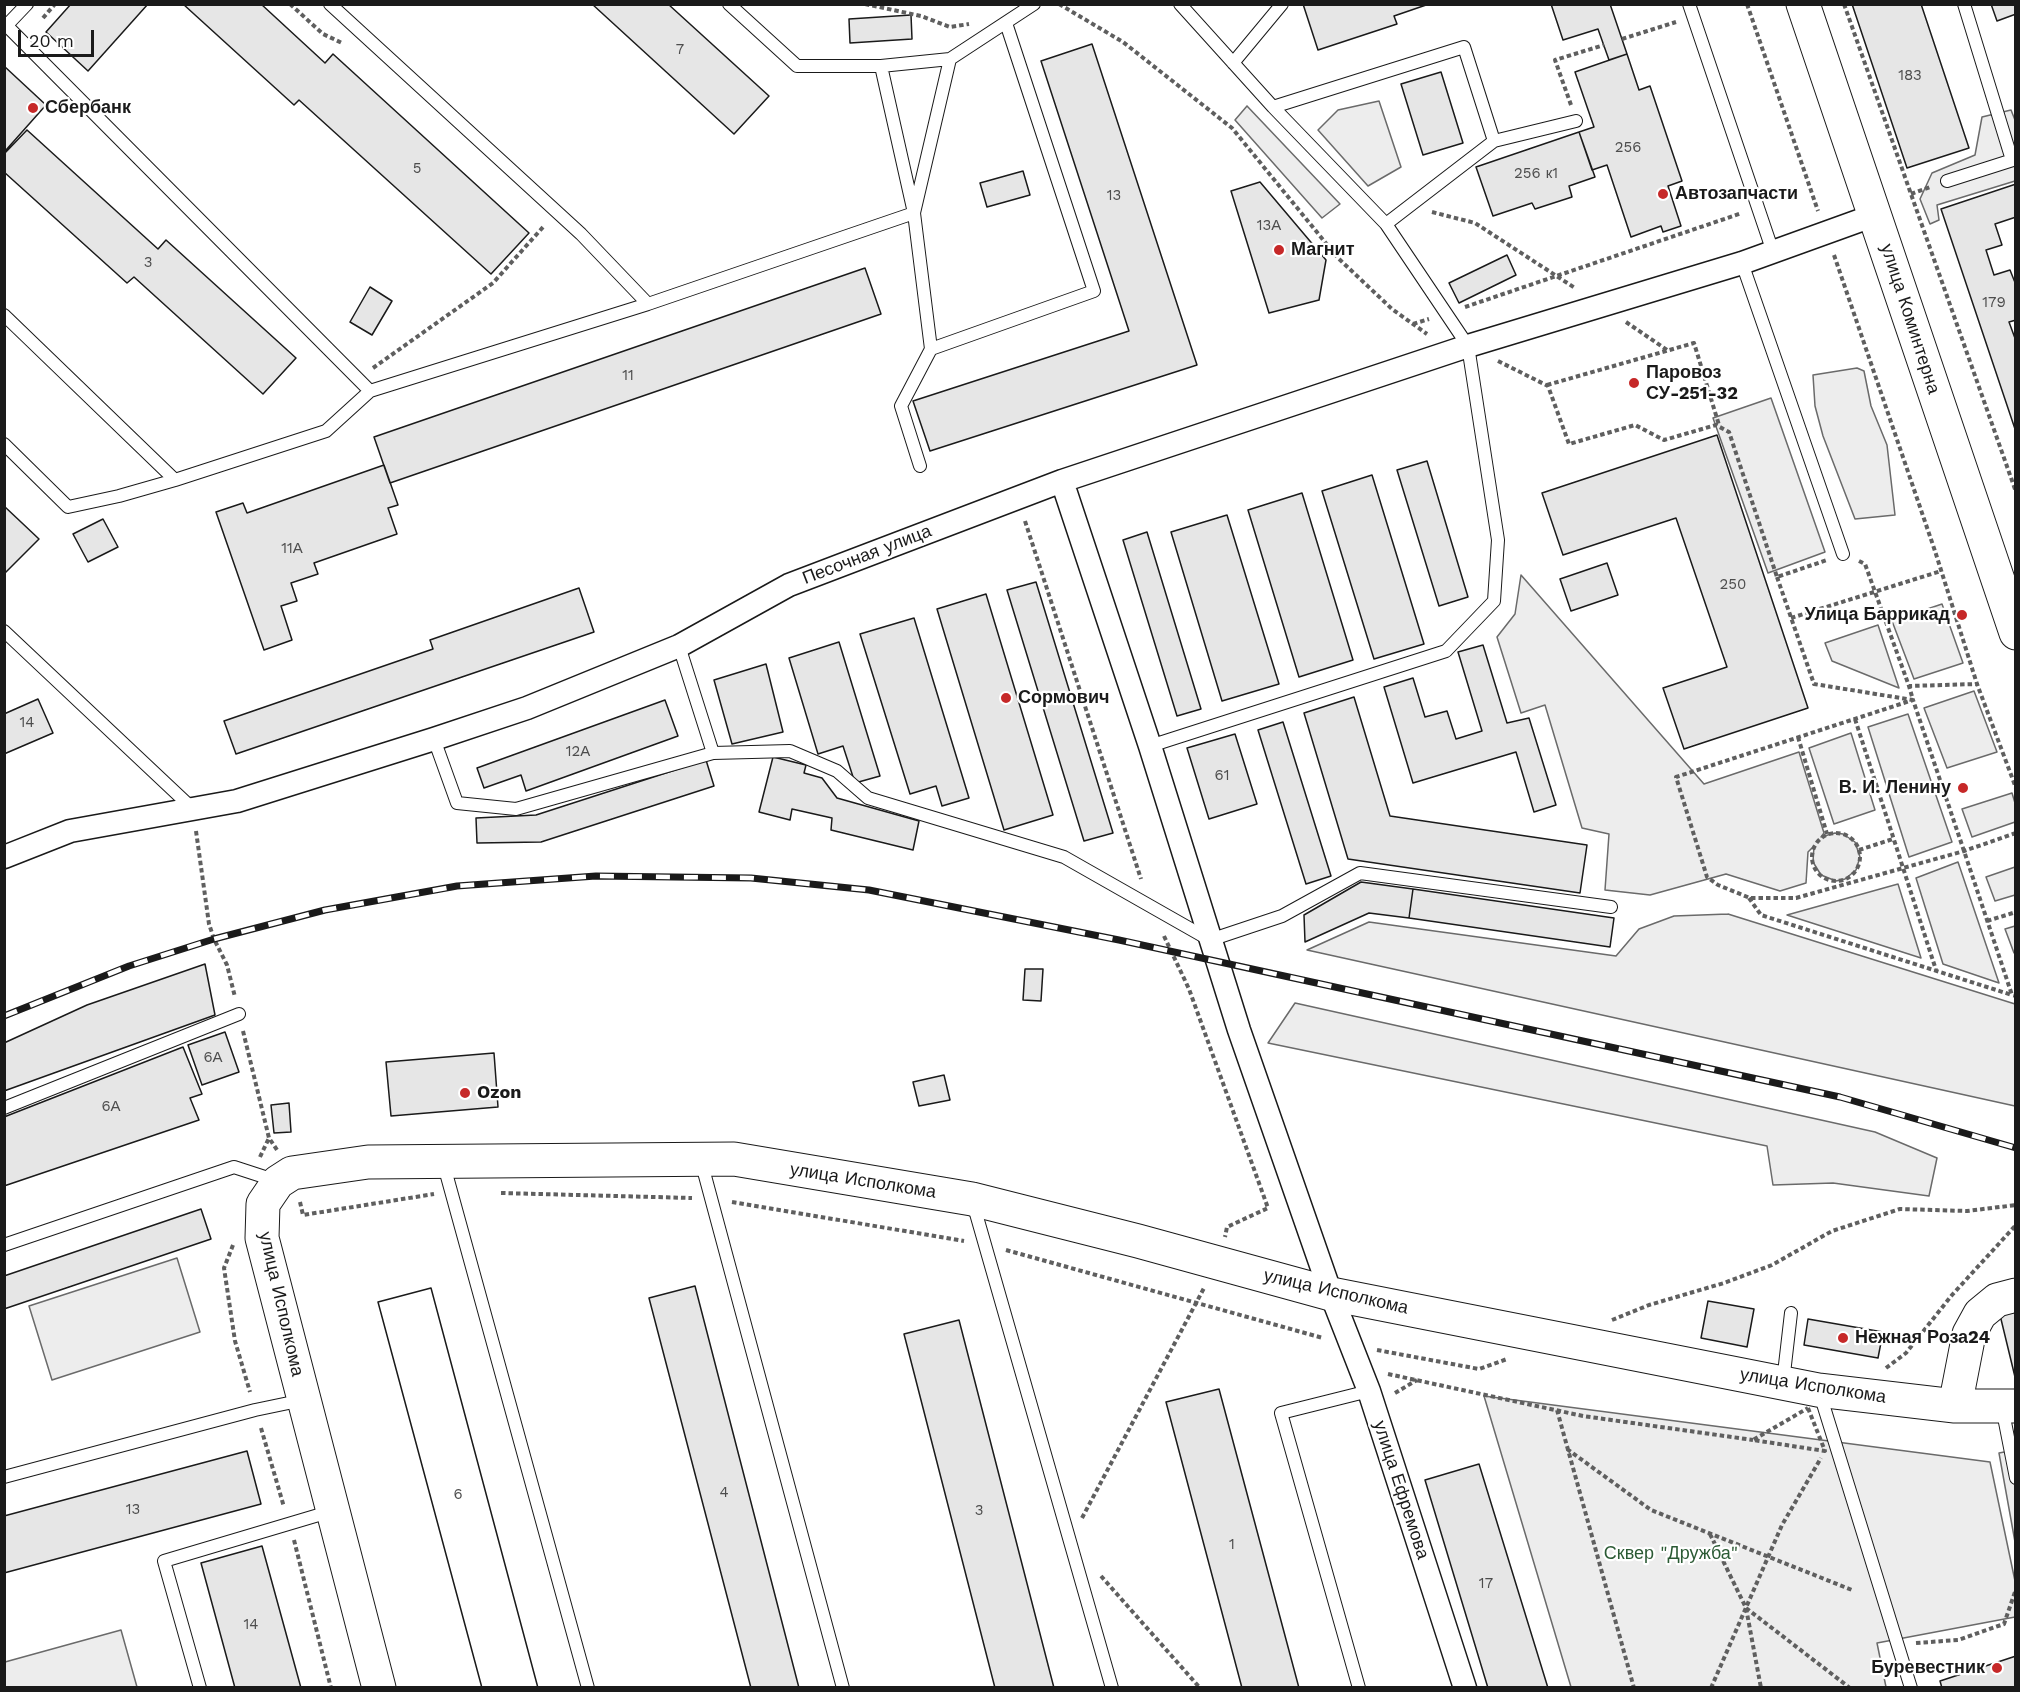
<!DOCTYPE html>
<html>
<head>
<meta charset="utf-8">
<style>
	body { margin:0 }
	#map { position:relative; width:2020px; height:1692px; overflow:hidden; background:#fff; font-family:"Work Sans",sans-serif }
	canvas { display:block }
	.frame { position:absolute; inset:0; border:6px solid #1a1a1a; pointer-events:none }
	.scale { position:absolute; left:18px; top:30px; width:76px; height:27px; box-sizing:border-box; border:3px solid #1a1a1a; border-top:0; padding-left:8px; font-size:18px; line-height:21px; white-space:nowrap; color:#1a1a1a; -webkit-text-stroke:4px #fff; paint-order:stroke }
</style>
</head>
<body>
<div id="map">
<canvas width="2020" height="1692"></canvas>
<div class="frame"></div>
<div class="scale">20 m</div>
</div>
<script>
const context = document.querySelector('canvas').getContext('2d');
context.lineJoin = 'round';
function fill(path, color) { context.fillStyle = color; context.fill(path, 'evenodd'); }
const toPath = rows => new Path2D(rows.map(r => 'M' + r).join(''));
function strokePath(path, color, width, dash) { context.strokeStyle = color; context.lineWidth = width; context.lineCap = dash ? 'butt' : 'round'; context.setLineDash(dash || []); context.stroke(path); }
function label(font, color, halo, rows, align = 'center') {
  context.font = font + ' "Work Sans",sans-serif'; context.lineWidth = 4.5; context.setLineDash([]); context.textBaseline = 'middle'; context.strokeStyle = halo; context.fillStyle = color; for (const [text, x, y, turn = 0] of rows) {
    context.save(); context.translate(x, y); context.rotate((+turn || 0) * Math.PI / 180); context.textAlign = isNaN(turn) ? turn : align; if (halo) context.strokeText(text, 0, 0); context.fillText(text, 0, 0); context.restore();
  }
}
const built = toPath([
	[1379,101,1401,167,1368,186,1318,130,1338,110,1379,101],
	[1247,106,1340,204,1322,218,1235,120,1247,106],
	[2011,110,2015,120,2015,181,1937,205,1939,220,1930,224,1920,199,1932,173,1975,155,1982,117,2011,110],
	[1857,368,1864,371,1871,406,1887,445,1895,515,1855,519,1823,436,1815,406,1813,375,1857,368],
	[1771,398,1825,552,1768,573,1713,418,1771,398],
	[1521,575,1704,784,1799,752,1824,833,1821,837,1835,833,1843,834,1855,842,1860,857,1856,870,1845,879,1836,881,1821,875,1813,862,1814,846,1808,852,1806,883,1780,891,1726,874,1650,895,1605,890,1609,834,1582,828,1545,705,1521,713,1497,637,1515,614,1521,575],
	[1942,604,1963,663,1914,679,1892,621,1942,604],
	[1878,625,1899,688,1832,661,1825,643,1878,625],
	[1974,691,1997,752,1947,768,1924,708,1974,691],
	[1908,714,1952,842,1909,857,1868,727,1908,714],
	[1851,733,1875,810,1834,824,1809,748,1851,733],
	[2012,793,2015,803,2015,822,1972,837,1962,809,2012,793],
	[1958,862,1999,983,1943,964,1916,878,1958,862],
	[2015,867,2015,895,1995,901,1986,877,2015,867],
	[1898,884,1921,958,1787,915,1898,884],
	[1728,914,2015,1004,2015,1106,1307,950,1369,922,1616,956,1639,929,1674,916,1728,914],
	[2015,926,2016,953,2014,953,2005,929,2015,926],
	[1295,1003,1875,1132,1937,1158,1929,1196,1833,1183,1773,1185,1767,1146,1268,1043,1295,1003],
	[177,1258,200,1332,52,1380,29,1306,177,1258],
	[1484,1396,1990,1462,2015,1581,2015,1617,1877,1643,1886,1687,1571,1687,1484,1396],
	[2015,1450,2015,1542,1999,1453,2015,1450],
	[121,1630,137,1687,5,1687,5,1662,121,1630]
]);
const building = toPath([
	[71,4,148,4,88,71,46,32,71,4],
	[183,4,261,4,325,63,333,54,529,233,491,274,299,100,294,105,183,4],
	[592,4,668,4,769,96,734,134,592,4],
	[1303,4,1429,4,1394,16,1397,24,1318,50,1303,4],
	[1551,4,1610,4,1627,54,1609,60,1598,29,1563,40,1551,4],
	[1852,4,1921,4,1969,148,1907,168,1852,4],
	[1991,4,2016,4,2016,14,1997,21,1991,4],
	[911,15,912,39,850,43,849,19,911,15],
	[1092,44,1197,365,930,451,913,401,1129,331,1041,61,1092,44],
	[1627,54,1639,90,1650,86,1682,181,1668,186,1681,226,1663,232,1661,226,1631,237,1607,165,1592,170,1579,132,1594,127,1575,72,1627,54],
	[4,66,46,105,6,150,4,149,4,66],
	[1441,72,1463,143,1423,155,1401,84,1441,72],
	[27,130,158,249,166,240,296,358,263,394,134,277,127,283,4,172,4,154,27,130],
	[1579,132,1595,177,1569,186,1572,197,1535,209,1532,203,1493,216,1476,167,1579,132],
	[1023,171,1030,195,987,207,980,183,1023,171],
	[1260,182,1326,260,1319,300,1269,313,1231,191,1260,182],
	[2016,184,2016,217,1995,224,2002,245,1986,250,1994,275,2010,270,2016,285,2016,320,2009,322,2016,341,2016,432,1941,209,2016,184],
	[1507,255,1516,275,1459,303,1449,283,1507,255],
	[865,268,881,314,390,483,374,437,865,268],
	[370,287,392,301,372,335,350,322,370,287],
	[1717,435,1808,708,1684,749,1663,688,1727,667,1676,518,1563,555,1542,493,1717,435],
	[1427,461,1468,597,1439,606,1397,470,1427,461],
	[384,465,398,505,388,508,397,534,314,563,318,574,291,583,297,601,281,606,292,640,264,650,216,512,243,503,247,513,384,465],
	[1372,475,1424,644,1374,659,1322,491,1372,475],
	[1302,493,1353,660,1299,677,1248,510,1302,493],
	[4,506,39,539,4,574,4,506],
	[1227,515,1279,684,1222,701,1171,532,1227,515],
	[103,519,118,547,88,562,73,534,103,519],
	[1147,532,1201,709,1177,716,1123,540,1147,532],
	[1607,563,1618,595,1571,611,1560,579,1607,563],
	[1036,582,1113,833,1084,841,1007,590,1036,582],
	[579,588,594,632,236,754,224,721,433,649,430,640,579,588],
	[986,594,1053,815,1004,830,937,609,986,594],
	[914,618,969,798,942,806,936,786,910,794,860,634,914,618],
	[839,642,880,776,855,783,843,746,818,754,789,658,839,642],
	[1483,645,1507,723,1529,718,1556,805,1534,812,1516,752,1413,783,1384,687,1413,678,1425,717,1447,711,1456,739,1482,731,1458,652,1483,645],
	[766,664,783,732,732,744,714,680,766,664],
	[1354,697,1390,816,1587,845,1580,893,1348,859,1304,713,1354,697],
	[38,699,53,733,4,754,4,714,38,699],
	[665,700,678,736,526,791,521,775,484,788,477,768,665,700],
	[1283,722,1331,876,1306,884,1258,730,1283,722],
	[1235,734,1257,804,1209,819,1187,748,1235,734],
	[773,757,806,765,804,773,822,778,837,798,919,821,913,850,831,830,832,818,792,809,790,820,759,812,773,757],
	[706,760,714,786,541,842,477,843,476,818,536,815,706,760],
	[1361,882,1413,889,1409,918,1369,913,1305,942,1304,915,1361,882],
	[1413,889,1614,918,1610,947,1409,918,1413,889],
	[205,964,215,1015,4,1091,4,1043,87,1005,205,964],
	[1025,969,1043,969,1041,1001,1023,1000,1025,969],
	[225,1032,239,1072,202,1085,188,1045,225,1032],
	[183,1047,202,1094,190,1098,199,1120,4,1186,4,1117,183,1047],
	[494,1053,498,1107,391,1116,386,1062,494,1053],
	[944,1075,950,1100,919,1106,913,1082,944,1075],
	[289,1103,291,1132,274,1133,271,1105,289,1103],
	[201,1209,211,1239,4,1309,4,1276,201,1209],
	[695,1286,799,1688,751,1688,649,1298,695,1286],
	[431,1288,538,1688,482,1688,378,1302,431,1288],
	[431,1288,538,1688,482,1688,378,1302,431,1288],
	[1708,1301,1754,1309,1747,1347,1701,1338,1708,1301],
	[2016,1312,2016,1377,2015,1377,2000,1315,2016,1312],
	[1808,1319,1883,1332,1878,1358,1804,1345,1808,1319],
	[959,1320,1054,1688,995,1688,904,1334,959,1320],
	[1219,1389,1299,1688,1242,1688,1166,1402,1219,1389],
	[247,1451,261,1504,4,1573,4,1516,247,1451],
	[1479,1464,1548,1688,1488,1688,1425,1480,1479,1464],
	[262,1546,301,1688,235,1688,201,1563,262,1546],
	[2016,1656,2016,1688,1942,1688,1940,1681,2016,1656]
]);
const path = toPath([
	[290,4,323,34,342,43],
	[865,4,921,16,950,27,969,24],
	[1059,4,1123,42,1232,128,1338,258,1392,309,1427,334],
	[1747,4,1818,211],
	[1844,4,2016,492],
	[43,18,55,4],
	[1622,39,1676,22],
	[1571,105,1555,60,1604,45],
	[1911,194,1930,187],
	[1432,212,1475,223,1575,288],
	[1834,255,1935,551,1977,684,2016,788],
	[1465,307,1742,213],
	[1626,322,1667,350],
	[1413,324,1429,319],
	[1498,361,1548,386,1569,444,1635,425,1664,440,1716,425,1729,432,1777,577,1827,560],
	[373,368,493,283,544,226],
	[1547,385,1694,343,1719,425],
	[1025,521,1141,879],
	[1859,561,1865,564,1909,686,1977,684],
	[1777,577,1814,684,1913,700,1909,686],
	[1791,618,1941,571],
	[1855,719,1936,970],
	[1798,737,1827,834],
	[196,831,209,924,214,939,227,965,235,997],
	[2016,833,1964,851,1796,898,1750,898,1718,885,1707,877,1676,777,1913,700,1964,851,2012,995,2016,996],
	'1812 857a24 24 0 1 1 48 0a24 24 0 1 1-48 0Z',
	[1859,850,1893,839],
	[1749,898,1761,915,2012,995],
	[1987,921,2016,912],
	[1164,936,1189,989,1268,1208,1227,1227,1225,1237],
	[243,1031,269,1138,277,1150],
	[260,1157,269,1138],
	[501,1193,692,1198],
	[300,1202,303,1215,434,1194],
	[732,1202,964,1241],
	[233,1245,224,1268,235,1341,250,1392],
	[1006,1250,1323,1338],
	[1612,1320,1649,1305,1724,1283,1772,1265,1832,1231,1900,1209,1967,1211,2016,1205],
	[1377,1350,1479,1369,1507,1359],
	[1886,1368,1906,1353,1952,1295,2016,1225],
	[1388,1374,1583,1416,1753,1440],
	[1395,1393,1417,1380],
	[1808,1408,1825,1451,1753,1440,1808,1408],
	[1557,1410,1634,1688],
	[261,1428,284,1507],
	[1567,1449,1651,1510,1852,1590],
	[1082,1518,1204,1288],
	[1710,1534,1746,1608,1761,1688],
	[294,1540,331,1688],
	[1101,1576,1200,1688],
	[1746,1608,1850,1688],
	[1916,1643,1958,1640,2004,1624,2016,1589],
	[1711,1688,1782,1525,1821,1458]
]);
const lane = toPath([
	[330,4,581,234,648,304],
	[729,4,797,66,881,66,950,59,1034,4],
	[1689,4,1773,252],
	[1964,4,2012,160],
	[4,23,370,391],
	[7,25,27,4],
	[1233,63,1282,4],
	[881,66,914,213,931,349,901,406,920,466],
	[1273,107,1464,47,1494,141,1386,224],
	[1494,141,1576,121],
	[1947,181,2016,159],
	[1742,263,1843,554],
	[4,315,175,480,326,431,370,391,648,304,914,213,950,59],
	[931,349,1094,291,1006,23],
	[4,444,68,507,119,496,175,480],
	[4,631,193,809],
	[679,646,713,753],
	[434,739,457,803,516,809,713,753,790,751,837,771,868,798,1064,857,1210,940,1282,916,1360,873,1611,907],
	[1150,746,1446,651,1494,601,1498,540,1468,346,1386,224,1273,107,1180,4],
	[4,1108,239,1014],
	[701,1161,843,1688],
	[443,1162,588,1688],
	[973,1203,1112,1688],
	[4,1245,234,1167,277,1181],
	[1783,1382,1791,1313],
	[1819,1391,1911,1688],
	[2002,1407,2016,1478],
	[4,1477,255,1410,303,1400],
	[200,1688,164,1561,332,1511],
	[1359,1688,1281,1413,1369,1391]
]);
const street = toPath([
	[4,857,70,831,237,801,434,739,527,708,679,646,789,585,1062,481],
	[1465,1688,1369,1391,1331,1294,1239,1030,1150,746,1062,481,1468,346,1742,263,1875,215]
]);
const secondary = toPath([
	[1955,1406,1969,1334,1980,1314,1997,1300,2016,1295],
	[379,1688,262,1238,263,1204,278,1182,292,1173,368,1162,734,1159,972,1199,1138,1241,1331,1294,1818,1390,1955,1406,2016,1406]
]);
const primary = toPath([
	[1803,4,2016,633]
]);
const rail = toPath([
	[4,1016,129,966,214,939,325,910,457,886,596,876,751,878,869,890,1119,940,1840,1097,2016,1148]
]);
const markers = [
	[33,108,6,"#c62828"],
	[1663,194,6,"#c62828"],
	[1279,250,6,"#c62828"],
	[1634,383,6,"#c62828"],
	[1962,615,6,"#c62828"],
	[1006,698,6,"#c62828"],
	[1963,788,6,"#c62828"],
	[465,1093,6,"#c62828"],
	[1843,1338,6,"#c62828"],
	[1997,1668,6,"#c62828"]
];
const numberNames = [
	["7",680,50],
	["183",1910,76],
	["256",1628,148],
	["5",417,169],
	["256 к1",1536,174],
	["13",1114,196],
	["13А",1269,226],
	["3",148,263],
	["179",1994,303],
	["11",628,376],
	["11А",292,549],
	["250",1733,585],
	["14",27,723],
	["12А",578,752],
	["61",1222,776],
	["6А",213,1058],
	["6А",111,1107],
	["4",724,1493],
	["6",458,1495],
	["13",133,1510],
	["3",979,1511],
	["1",1232,1545],
	["17",1486,1584],
	["14",251,1625]
];
const poiNames = [
	["Сбербанк",45,108],
	["Автозапчасти",1675,194],
	["Магнит",1291,250],
	["Паровоз",1646,373],
	["СУ-251-32",1646,394],
	["Улица Баррикад",1950,615,"right"],
	["Сормович",1018,698],
	["В. И. Ленину",1951,788,"right"],
	["Ozon",477,1093],
	["Нежная Роза24",1855,1338],
	["Буревестник",1985,1668,"right"]
];
const streetNames = [
	["улица Коминтерна",1910,319,72],
	["Песочная улица",867,555,-21],
	["улица Исполкома",863,1181,9],
	["улица Исполкома",1336,1292,13],
	["улица Исполкома",281,1304,77],
	["улица Исполкома",1813,1386,9],
	["улица Ефремова",1401,1490,72]
];
const parkNames = [
	["Сквер \"Дружба\"",1671,1554]
];
fill(built, '#ededed');
strokePath(built, '#6a6a6a', 1.5);
fill(building, '#e6e6e6');
strokePath(building, '#1a1a1a', 1.5);
strokePath(lane, '#1a1a1a', 14);
strokePath(street, '#1a1a1a', 25);
strokePath(secondary, '#1a1a1a', 35);
strokePath(primary, '#1a1a1a', 35);
strokePath(path, '#5f5f5f', 4, [4.5, 3]);
strokePath(lane, '#fff', 12);
strokePath(street, '#fff', 22);
strokePath(secondary, '#fff', 33);
strokePath(primary, '#fff', 33);
strokePath(rail, '#1a1a1a', 7);
strokePath(rail, '#fff', 4.5, [14]);
for (const [x, y, r, color] of markers) { const dot = new Path2D(); dot.arc(x, y, r, 0, 2 * Math.PI); context.fillStyle = color; context.fill(dot); strokePath(dot, '#fff', 2); }
label('15px', '#4d4d4d', null, numberNames);
label('bold 18px', '#1a1a1a', '#fff', poiNames, 'left');
label('18px', '#1a1a1a', '#fff', streetNames);
label('18px', '#2b5a34', '#fff', parkNames);
</script>
</body>
</html>
